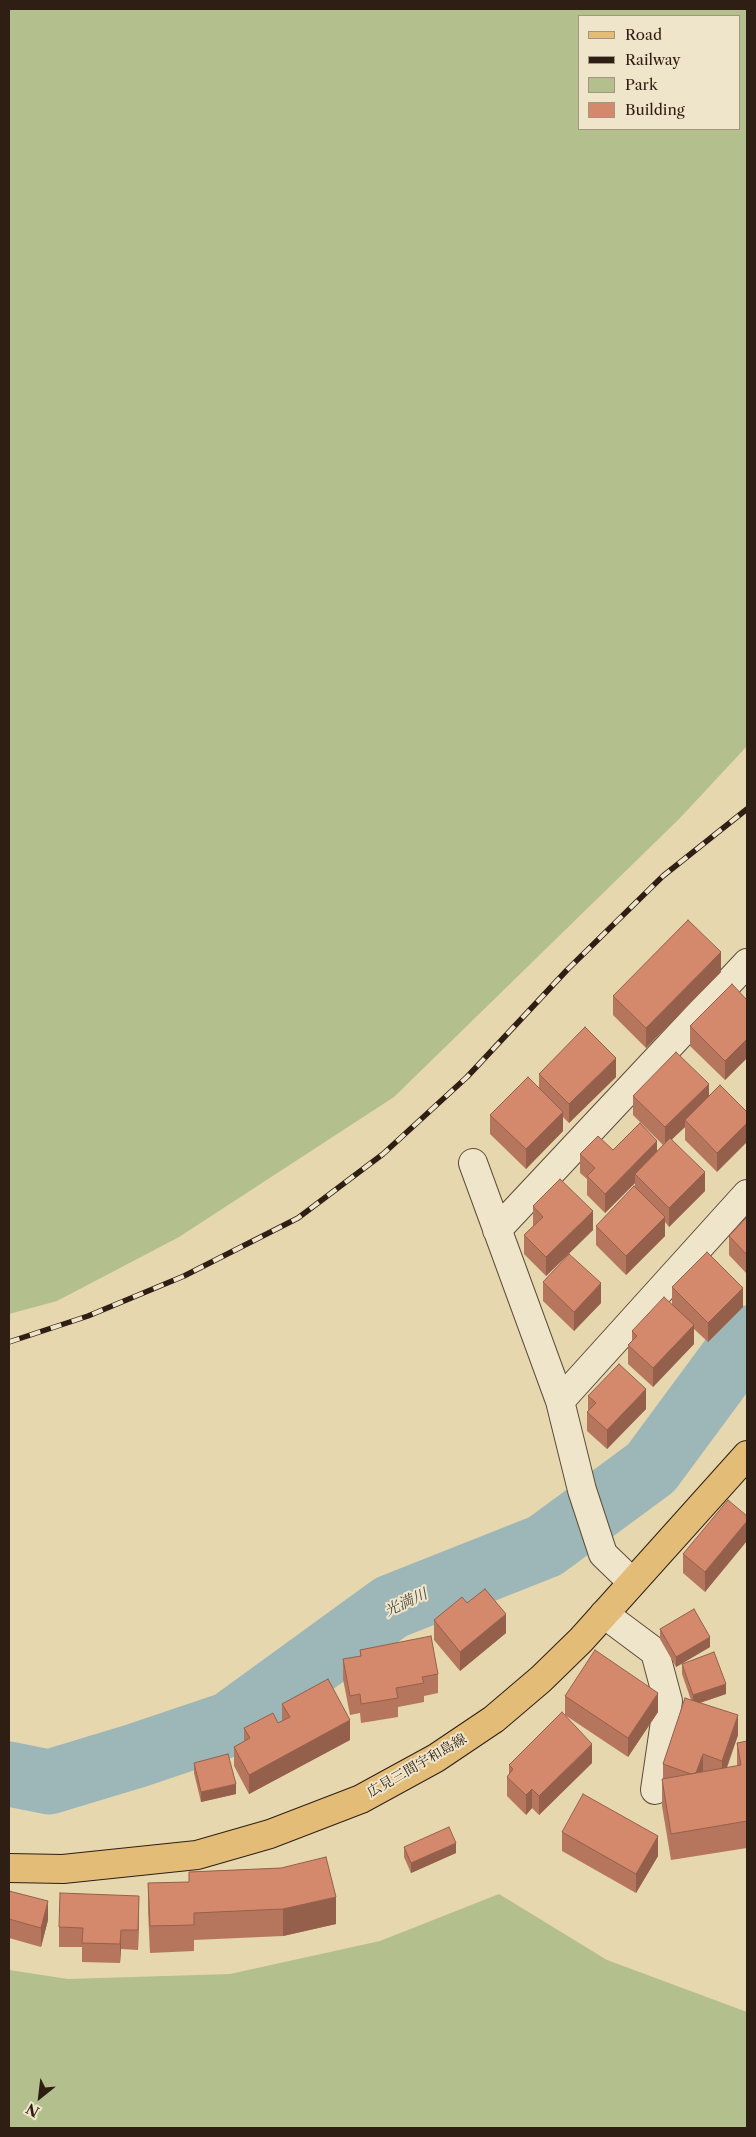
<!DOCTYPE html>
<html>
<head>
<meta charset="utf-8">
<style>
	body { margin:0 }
	#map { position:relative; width:756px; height:2137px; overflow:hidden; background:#e6d7ae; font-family:"Libre Caslon Text",serif }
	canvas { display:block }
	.frame { position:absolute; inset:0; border:10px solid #2e1e14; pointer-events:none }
	.legend { position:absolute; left:578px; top:15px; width:162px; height:115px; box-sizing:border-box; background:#efe5ca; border:1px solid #a29581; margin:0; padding:6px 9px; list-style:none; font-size:15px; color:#2e1e14 }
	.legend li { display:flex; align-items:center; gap:10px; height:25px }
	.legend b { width:25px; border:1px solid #a29581 }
	.north { position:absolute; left:15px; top:2072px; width:50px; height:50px; -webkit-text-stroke:4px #efe5ca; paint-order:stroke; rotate:209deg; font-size:14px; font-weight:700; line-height:20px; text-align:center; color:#2e1e14 }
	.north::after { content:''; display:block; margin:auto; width:18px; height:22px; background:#2e1e14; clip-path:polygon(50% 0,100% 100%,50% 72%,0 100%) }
</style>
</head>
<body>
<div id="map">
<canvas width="756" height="2137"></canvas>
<div class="frame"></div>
<ul class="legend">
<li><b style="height:6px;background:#e3bc77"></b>Road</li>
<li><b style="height:6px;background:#2e1e14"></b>Railway</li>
<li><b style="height:14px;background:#b3bf8c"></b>Park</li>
<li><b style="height:14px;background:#d4896c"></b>Building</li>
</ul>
<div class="north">N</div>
</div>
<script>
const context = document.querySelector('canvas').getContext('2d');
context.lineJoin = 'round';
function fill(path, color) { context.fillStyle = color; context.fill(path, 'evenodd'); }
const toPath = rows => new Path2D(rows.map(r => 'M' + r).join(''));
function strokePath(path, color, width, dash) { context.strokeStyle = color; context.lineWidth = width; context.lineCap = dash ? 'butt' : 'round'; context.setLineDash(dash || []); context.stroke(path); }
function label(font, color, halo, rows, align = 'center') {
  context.font = font + ' "Libre Caslon Text","Noto Serif JP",serif'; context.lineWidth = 4; context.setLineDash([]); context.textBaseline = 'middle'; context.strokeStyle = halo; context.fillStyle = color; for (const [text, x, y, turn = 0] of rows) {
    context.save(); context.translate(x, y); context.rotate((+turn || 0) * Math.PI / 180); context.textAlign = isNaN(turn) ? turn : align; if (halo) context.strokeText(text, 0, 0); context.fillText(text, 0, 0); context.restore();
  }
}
const green = toPath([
	[9,9,747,9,747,746,680,818,394,1097,179,1237,57,1301,9,1314],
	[580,16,740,16,740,129,580,129],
	[499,1894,607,1960,747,2012,747,2128,9,2128,9,1970,68,1979,230,1974,380,1941]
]);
const river = toPath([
	[9,1774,49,1782,135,1756,230,1724,391,1607,545,1546,651,1468,747,1338]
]);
const minor = toPath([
	[473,1163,560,1401,582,1490,603,1554,632,1582],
	[497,1230,747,963],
	[560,1401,747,1194],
	[604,1614,655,1652,668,1701,655,1790]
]);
const major = toPath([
	[9,1868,63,1869,197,1855,270,1834,361,1799,436,1758,494,1719,541,1679,581,1640,747,1455]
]);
const rail = toPath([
	[9,1342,88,1316,184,1276,298,1218,383,1154,467,1077,567,970,663,876,747,809]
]);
const wall = toPath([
	[721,972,646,1048,613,1015,613,996],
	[747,1000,747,1058,725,1080,690,1046,690,1026],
	[539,1074,616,1077,569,1123,563,1117,563,1131,526,1169,490,1134,490,1115,539,1088],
	[720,1085,717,1172,685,1140,685,1127,672,1139,705,1191,669,1227,665,1222,665,1236,626,1275,596,1245,596,1226,635,1187,635,1183,605,1213,587,1195,587,1179,580,1173,580,1154,613,1150,657,1151,663,1145,633,1115,633,1096,709,1097],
	[533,1206,593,1230,546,1276,524,1254,524,1235,533,1226],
	[747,1217,747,1274,729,1255,729,1236],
	[543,1282,601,1303,574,1331,543,1301],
	[672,1287,743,1307,708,1342,694,1329,694,1344,653,1387,628,1364,628,1345,632,1341,632,1331,672,1304],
	[588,1396,646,1409,607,1449,587,1431,587,1412,588,1411],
	[747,1516,705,1592,683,1573,683,1554],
	[467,1603,506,1633,460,1671,434,1640,434,1620],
	[660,1629,710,1647,676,1667,660,1639],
	[360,1650,438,1674,438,1693,424,1696,424,1702,398,1707,398,1717,361,1723,360,1713,350,1715,343,1679,343,1659,360,1657],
	[682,1664,726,1694,700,1703,738,1735,727,1768,737,1766,737,1743,747,1741,747,1848,671,1860,662,1806,662,1779,663,1779,663,1764,691,1700,682,1674],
	[565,1696,658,1712,628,1757,565,1715],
	[282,1704,350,1740,249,1794,234,1766,234,1747,244,1741,244,1728,278,1723,282,1721],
	[194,1763,236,1794,201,1802,194,1773],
	[592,1763,539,1815,532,1808,526,1815,507,1796,507,1777,509,1774,509,1765],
	[562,1832,658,1856,636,1893,562,1851],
	[404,1847,456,1853,411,1873,404,1857],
	[281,1868,336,1924,283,1936,194,1940,194,1951,150,1953,148,1910,148,1883,189,1882,189,1872],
	[9,1891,48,1920,41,1947,9,1938],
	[139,1915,138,1950,121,1949,120,1963,82,1962,82,1947,59,1947,59,1927]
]);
const shadedWall = toPath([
	[721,952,721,972,646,1048,646,1028],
	[747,1039,747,1058,725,1080,725,1061],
	[616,1058,616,1077,569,1123,569,1104],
	[709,1084,709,1103,685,1120,685,1127,665,1146,665,1127],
	[563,1112,563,1131,526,1169,526,1149],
	[747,1123,747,1142,717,1172,717,1153],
	[657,1141,657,1160,635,1174,635,1183,605,1213,605,1194],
	[705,1172,705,1191,669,1227,669,1208],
	[593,1211,593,1230,546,1276,546,1257],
	[665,1217,665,1236,626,1275,626,1256],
	[601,1283,601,1303,574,1331,574,1312],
	[743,1288,743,1307,708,1342,708,1323],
	[694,1325,694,1344,653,1387,653,1368],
	[646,1389,646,1409,607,1449,607,1430],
	[747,1521,747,1541,705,1592,705,1572],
	[506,1614,506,1633,460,1671,460,1652],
	[710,1637,710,1647,676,1667,676,1657],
	[726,1684,726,1694,693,1705,693,1695],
	[658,1693,658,1712,628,1757,628,1738],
	[738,1715,738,1735,722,1780,722,1761],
	[350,1720,350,1740,249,1794,249,1775],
	[592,1744,592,1763,539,1815,539,1796],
	[703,1754,703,1773,695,1776],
	[236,1784,236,1794,201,1802,201,1792],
	[532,1789,532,1808,526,1815,526,1795],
	[658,1836,658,1856,636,1893,636,1874],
	[456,1843,456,1853,411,1873,411,1863],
	[139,1896,139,1915,138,1950,138,1930],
	[336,1897,336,1924,283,1936,283,1909],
	[48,1901,48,1920,41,1947,41,1928],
	[121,1930,121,1949,120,1963,120,1944]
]);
const building = toPath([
	[688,920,721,952,646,1028,613,996,688,920],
	[732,984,747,1000,747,1039,725,1061,690,1026,732,984],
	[585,1027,616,1058,569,1104,539,1074,585,1027],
	[676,1052,709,1084,665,1127,633,1096,676,1052],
	[528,1077,563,1112,526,1149,490,1115,528,1077],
	[720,1085,747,1112,747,1123,717,1153,685,1120,720,1085],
	[640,1123,657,1141,605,1194,587,1176,595,1168,580,1154,598,1136,613,1150,640,1123],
	[670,1138,705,1172,669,1208,635,1174,670,1138],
	[560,1179,593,1211,546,1257,524,1235,543,1217,533,1206,560,1179],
	[634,1186,665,1217,626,1256,596,1226,634,1186],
	[747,1217,747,1255,729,1236,747,1217],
	[707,1252,743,1288,708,1323,672,1287,707,1252],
	[569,1254,601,1283,574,1312,543,1282,569,1254],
	[664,1297,694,1325,653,1368,628,1345,637,1336,632,1331,664,1297],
	[619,1364,646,1389,607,1430,587,1412,596,1403,588,1396,619,1364],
	[728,1500,747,1516,747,1521,705,1572,683,1554,728,1500],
	[485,1589,506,1614,460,1652,434,1620,462,1597,467,1603,485,1589],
	[694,1609,710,1637,676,1657,660,1629,694,1609],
	[431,1636,438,1674,422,1677,424,1683,396,1688,398,1698,361,1704,360,1694,350,1696,343,1659,361,1656,360,1650,431,1636],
	[595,1650,658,1693,628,1738,565,1696,595,1650],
	[714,1652,726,1684,693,1695,682,1664,714,1652],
	[328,1679,350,1720,249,1775,234,1747,250,1738,244,1728,273,1713,278,1723,290,1717,282,1704,328,1679],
	[685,1698,738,1715,722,1761,703,1754,696,1773,691,1774,663,1764,685,1698],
	[562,1712,592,1744,539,1796,532,1789,526,1795,507,1777,513,1769,509,1765,562,1712],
	[747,1741,747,1821,671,1834,662,1779,741,1765,737,1743,747,1741],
	[228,1754,236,1784,201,1792,194,1763,228,1754],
	[583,1794,658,1836,636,1874,562,1832,583,1794],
	[449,1827,456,1843,411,1863,404,1847,449,1827],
	[326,1857,336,1897,283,1909,194,1913,194,1925,150,1926,148,1883,189,1882,189,1872,281,1868,326,1857],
	[9,1891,48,1901,41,1928,9,1919,9,1891],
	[60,1893,139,1896,138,1930,121,1930,120,1944,82,1943,83,1928,59,1927,60,1893]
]);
const streetNames = [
	["広見三間宇和島線",417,1766,-30]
];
const waterNames = [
	["光満川",406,1603,-25]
];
fill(green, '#b3bf8c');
strokePath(river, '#9db6b7', 65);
strokePath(minor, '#5c4c3a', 30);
strokePath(major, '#2e1e14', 30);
strokePath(minor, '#efe5ca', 28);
strokePath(major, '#e3bc77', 28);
strokePath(rail, '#2e1e14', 5.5);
strokePath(rail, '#efe5ca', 4, [11]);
fill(wall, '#b6765d');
fill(shadedWall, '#94604c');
fill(building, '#d4896c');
strokePath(building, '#94604c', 1);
label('14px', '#2e1e14', '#efe5ca', streetNames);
label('italic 15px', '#4f4c45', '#efe5ca', waterNames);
</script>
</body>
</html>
